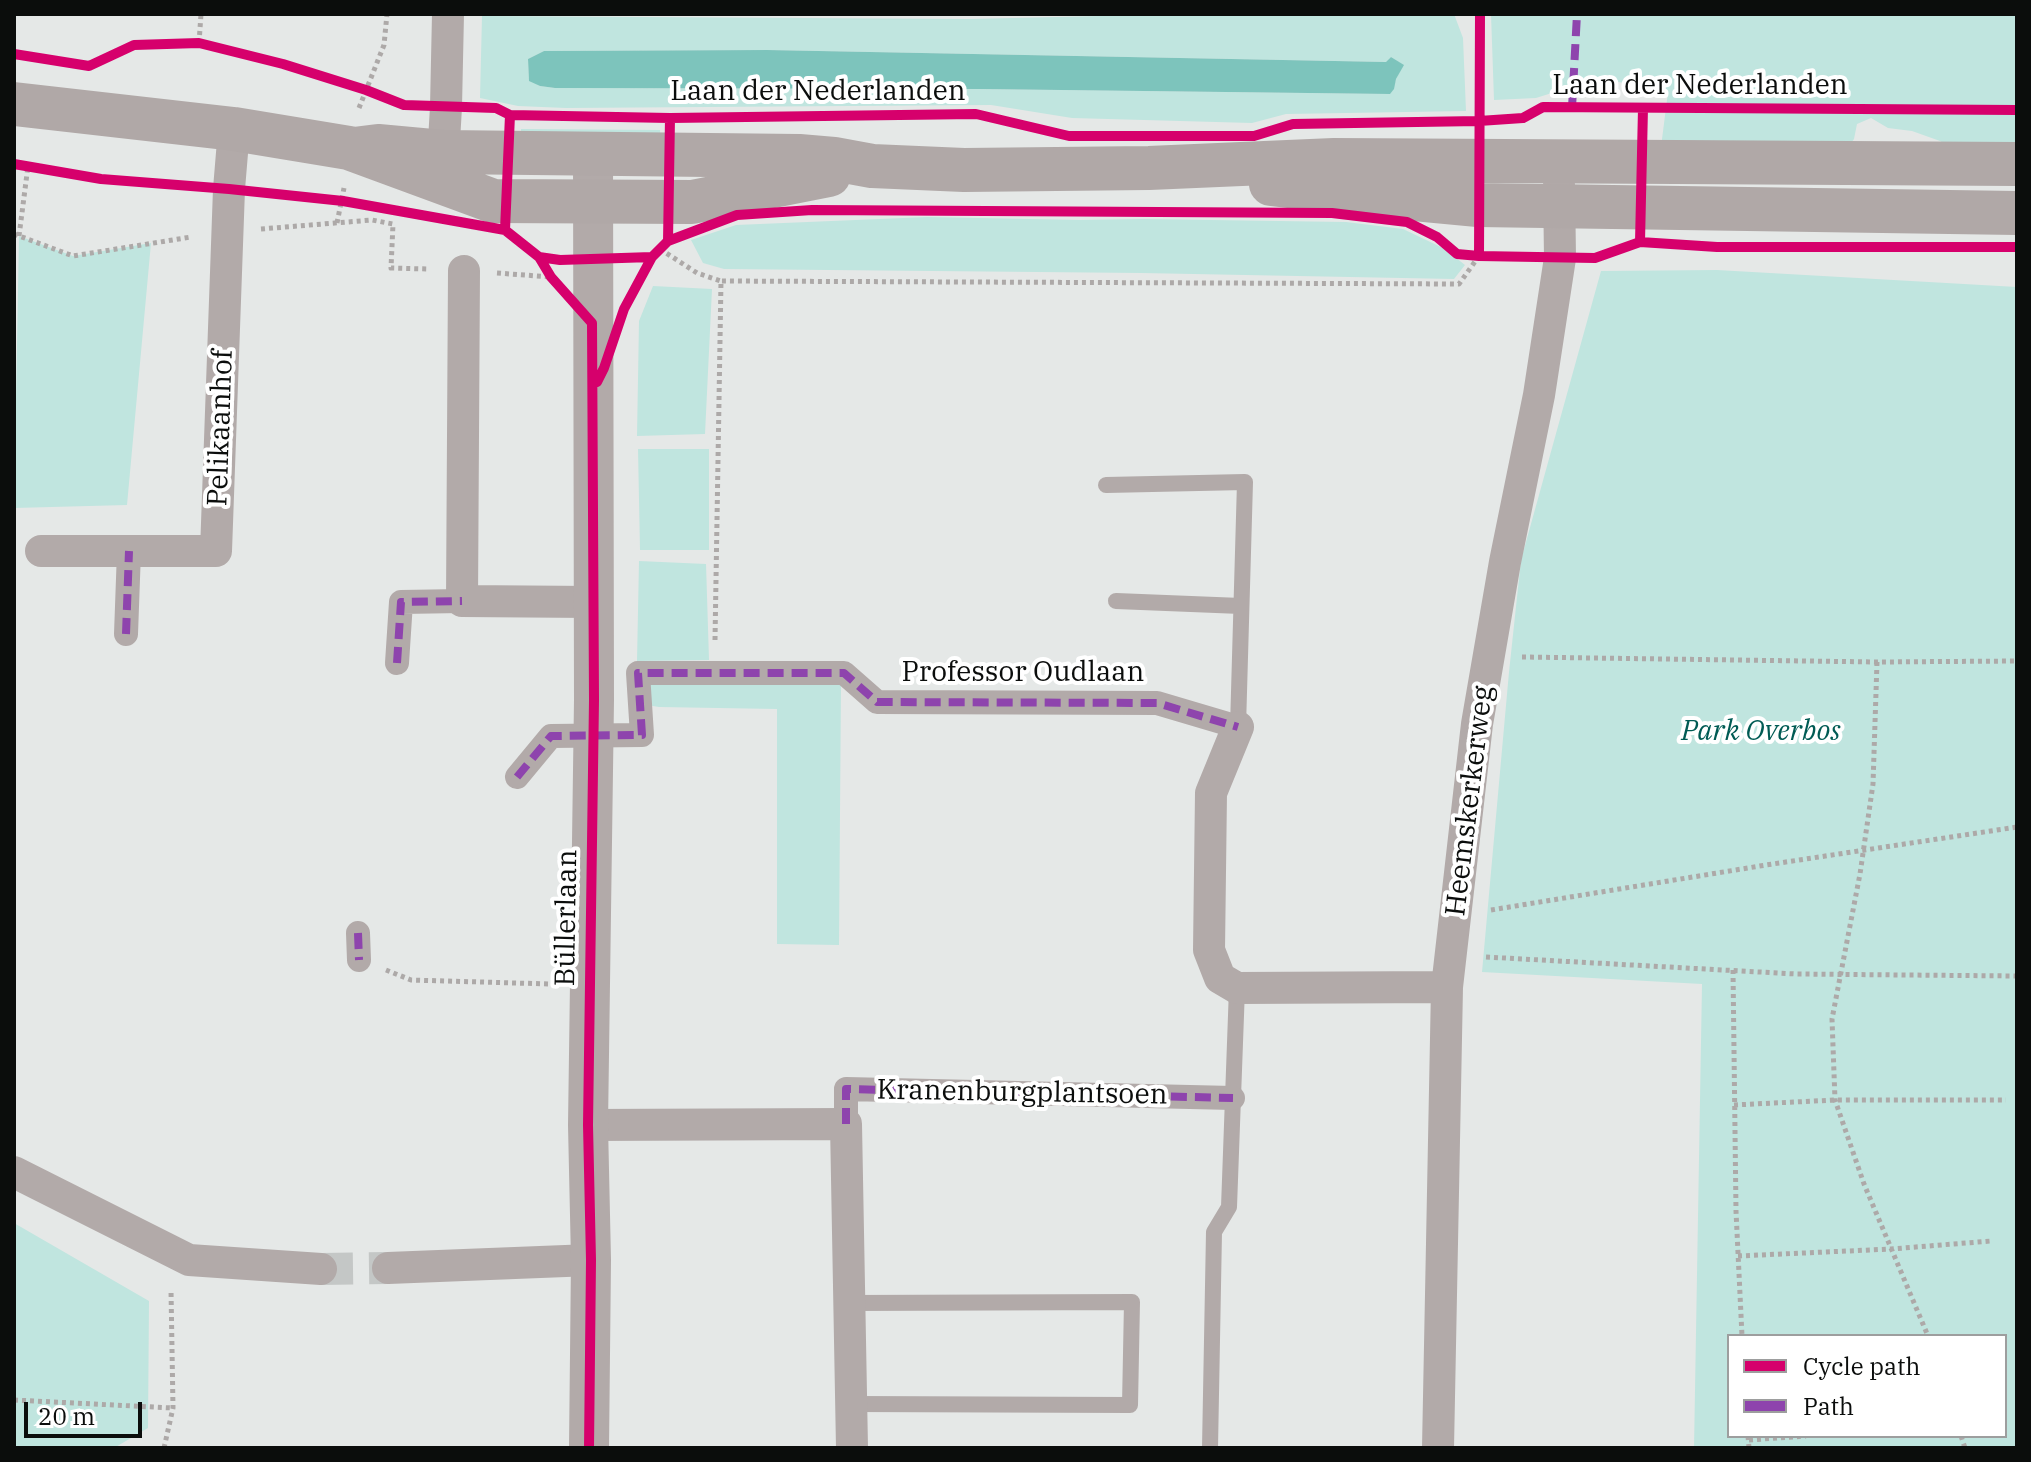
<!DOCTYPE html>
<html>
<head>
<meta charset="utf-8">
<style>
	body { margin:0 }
	#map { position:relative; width:2031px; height:1462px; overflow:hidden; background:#e5e8e7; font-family:"IBM Plex Serif",serif }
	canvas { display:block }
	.frame { position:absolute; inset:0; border:16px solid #0b0d0c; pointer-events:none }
	.legend { position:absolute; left:1727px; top:1334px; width:280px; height:104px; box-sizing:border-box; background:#fff; border:2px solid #9d9e9e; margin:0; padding:10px 14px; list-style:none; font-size:24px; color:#0b0d0c }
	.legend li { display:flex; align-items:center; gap:16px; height:40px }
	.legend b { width:40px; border:2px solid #9d9e9e }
	.scale { position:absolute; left:24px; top:1402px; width:118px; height:36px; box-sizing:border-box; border:4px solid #0b0d0c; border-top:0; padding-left:10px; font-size:24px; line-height:28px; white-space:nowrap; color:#0b0d0c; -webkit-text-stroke:6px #fff; paint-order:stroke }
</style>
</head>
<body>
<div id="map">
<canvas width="2031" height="1462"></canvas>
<div class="frame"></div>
<ul class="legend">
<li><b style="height:10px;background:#d6006c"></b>Cycle path</li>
<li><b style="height:10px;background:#8e44ad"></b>Path</li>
</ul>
<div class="scale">20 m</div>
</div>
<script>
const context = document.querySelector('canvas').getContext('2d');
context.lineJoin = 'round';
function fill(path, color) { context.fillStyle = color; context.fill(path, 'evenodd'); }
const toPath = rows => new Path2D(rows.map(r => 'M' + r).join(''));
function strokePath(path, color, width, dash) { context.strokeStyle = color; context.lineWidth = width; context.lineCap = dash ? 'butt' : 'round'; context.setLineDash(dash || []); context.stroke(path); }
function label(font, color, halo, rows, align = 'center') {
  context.font = font + ' "IBM Plex Serif",serif'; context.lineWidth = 8; context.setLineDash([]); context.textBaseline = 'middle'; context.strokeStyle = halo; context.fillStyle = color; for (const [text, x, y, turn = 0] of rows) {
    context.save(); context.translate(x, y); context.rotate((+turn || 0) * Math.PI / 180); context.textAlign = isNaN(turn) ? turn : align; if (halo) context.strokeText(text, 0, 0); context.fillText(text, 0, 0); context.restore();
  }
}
const green = toPath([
	[1187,14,1454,14,1463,38,1466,111,1286,114,1252,123,1072,118,991,105,566,108,518,106,480,98,482,16,969,19],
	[767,50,1387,62,1391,57,1403,65,1396,79,1393,89,1389,94,979,89,555,88,540,86,529,80,528,59,544,51],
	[1491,14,2017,14,2017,157,1964,157,1940,141,1912,131,1888,128,1871,118,1857,124,1854,139,1846,150,1661,147,1668,92,1599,78,1536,98,1494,100],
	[521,129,660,130,661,143,521,142],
	[927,217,1080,220,1144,219,1346,222,1403,229,1445,249,1465,265,1454,279,1141,273,724,269,703,263,691,240,736,225],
	[19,236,73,256,151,243,127,505,14,508],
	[1717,270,2017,287,2017,1448,1694,1448,1702,984,1482,972,1509,672,1521,560,1601,271],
	[1729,1336,2005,1336,2005,1436,1729,1436],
	[653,286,712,289,705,434,637,436,639,321],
	[638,449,709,449,709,550,640,550],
	[639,561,706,564,709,660,637,661],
	[645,683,841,683,839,945,777,944,777,709,659,707,647,705],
	[14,1223,149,1301,148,1428,114,1448,14,1448]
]);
const water = toPath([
	[767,50,1386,62,1391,57,1404,65,1396,79,1394,89,1390,94,979,89,555,88,540,86,529,81,528,59,544,51]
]);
const minorTunnel = toPath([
	[321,1269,388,1268]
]);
const path = toPath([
	[199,43,201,14],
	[359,108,384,45,387,14],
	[337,223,344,188],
	[261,229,372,220,393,224,391,268,428,269],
	[14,234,73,256,191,237],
	[19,236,28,166],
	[660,249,697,273,721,281],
	[497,273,551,277],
	[715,640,721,281,1459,284,1479,256],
	[1522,657,1877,662,2017,661],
	[1877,662,1873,784,1860,874,1832,1019,1835,1100,1864,1184,1928,1336],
	[1491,910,1766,865,2017,827],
	[1486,957,1796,974,2017,976],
	[386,970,411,980,550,984],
	[1733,970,1736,1211,1742,1336],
	[1734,1105,1835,1100,2006,1100],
	[1738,1256,1891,1249,1991,1241],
	[14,1400,173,1408],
	[1748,1436,1749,1448],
	[1961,1436,1965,1448],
	[1749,1440,1806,1436],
	[164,1448,173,1408,171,1290]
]);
const service = toPath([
	[1106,485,1245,482,1238,727],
	[1116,601,1241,606],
	[850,1303,1132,1302,1130,1405,853,1404],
	[1210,1448,1214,1232,1229,1207,1237,988]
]);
const pedestrian = toPath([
	[126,634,129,551],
	[397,663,401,602,462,601],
	[517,777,551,736,642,735,638,673,844,673,877,702,1157,703,1238,727],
	[358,933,359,960],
	[846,1124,846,1089,1233,1098]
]);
const minor = toPath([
	[442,175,446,107,448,14],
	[464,271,462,601,592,602],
	[41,551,216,551,229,189,234,129],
	[1238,727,1211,793,1209,950,1220,978,1237,988,1447,987],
	[588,1125,846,1124,852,1448],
	[14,1172,189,1260,321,1269],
	[388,1268,591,1260],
	[1438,1448,1447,987,1477,724,1505,562,1539,395,1560,258,1559,185]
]);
const tertiary = toPath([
	[589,1448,591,1260,588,1125,594,700,593,153]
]);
const secondary = toPath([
	[14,104,234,129,349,148,493,201,692,202,829,175],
	[354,149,378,146,443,152,799,156,834,159,872,166,964,170,1149,168,1334,160,2017,164],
	[1271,184,1330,191,1478,205,2017,213]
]);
const quiet = toPath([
	[1572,108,1577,14],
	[126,634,129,551],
	[397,663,401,602,462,601],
	[517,777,551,736,642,735,638,673,844,673,877,702,1157,703,1238,727],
	[358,933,359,960],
	[846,1124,846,1089,1233,1098]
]);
const cycleway = toPath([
	[14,54,89,66,134,45,199,43,283,64,366,90,404,105,496,108,510,115,670,118,976,114,1069,136,1254,136,1293,124,1479,121,1523,118,1543,107,2017,110],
	[14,164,101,179,229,189,343,201,505,230,539,257,560,260,652,257,668,241,737,215,812,210,1332,213,1407,222,1437,237,1457,254,1479,256,1595,258,1640,242,1717,247,2017,247],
	[505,230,510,115],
	[668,241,670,118],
	[1640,242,1643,108],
	[1479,256,1480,14],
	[539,257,551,277,592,323,594,700,588,1125,591,1260,589,1448],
	[597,382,604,368,624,309,652,257]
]);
const streetNames = [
	["Laan der Nederlanden",1700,86],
	["Laan der Nederlanden",818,92],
	["Pelikaanhof",221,428,-88],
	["Professor Oudlaan",1023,673],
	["Heemskerkerweg",1470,801,-83],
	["Büllerlaan",567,918,-89],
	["Kranenburgplantsoen",1022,1093,1]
];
const parkNames = [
	["Park Overbos",1761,732]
];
fill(green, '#c0e5df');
fill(water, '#7dc4bc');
strokePath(minorTunnel, '#c4c7c6', 32, [32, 16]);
strokePath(path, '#ada9a8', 5, [4, 4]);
strokePath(service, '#b2aaa9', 16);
strokePath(pedestrian, '#b2aaa9', 24);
strokePath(minor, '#b2aaa9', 32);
strokePath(tertiary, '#b2aaa9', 40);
strokePath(secondary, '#b0a8a7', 44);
strokePath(quiet, '#8e44ad', 8, [16, 8]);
strokePath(cycleway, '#d6006c', 10);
label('28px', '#0b0d0c', '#fff', streetNames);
label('italic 28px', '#005b54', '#fff', parkNames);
</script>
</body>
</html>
